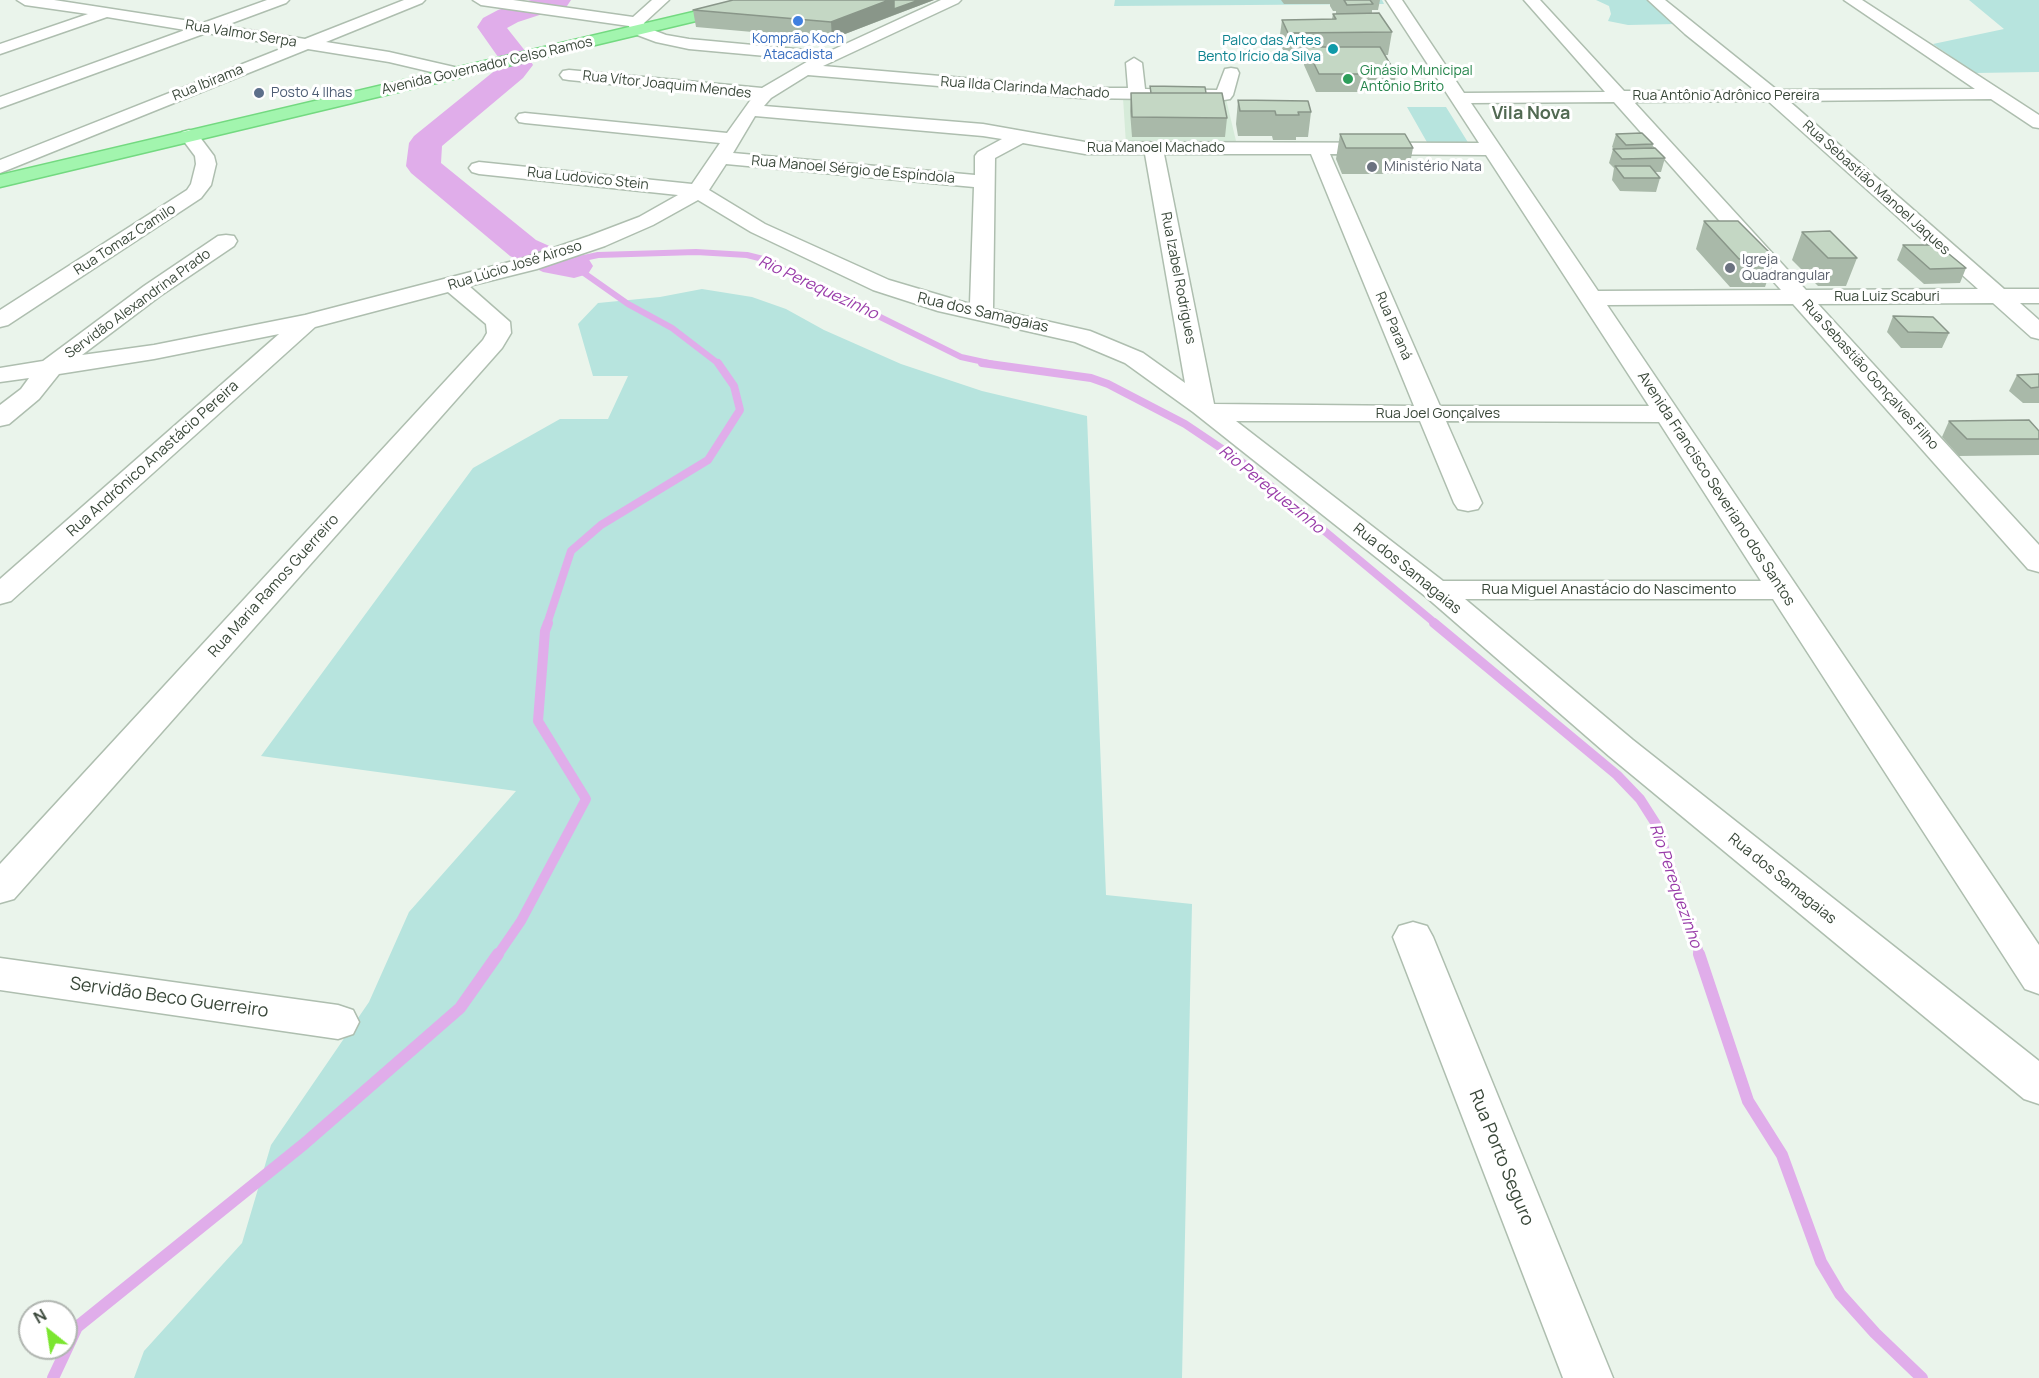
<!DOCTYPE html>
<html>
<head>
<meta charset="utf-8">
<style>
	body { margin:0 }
	#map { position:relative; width:2039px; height:1378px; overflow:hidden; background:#eaf4eb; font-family:Manrope,sans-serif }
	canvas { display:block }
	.north { position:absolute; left:18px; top:1300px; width:60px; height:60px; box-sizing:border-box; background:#fff; border:2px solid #b0b5b0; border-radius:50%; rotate:330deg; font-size:16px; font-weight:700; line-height:24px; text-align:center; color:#394739 }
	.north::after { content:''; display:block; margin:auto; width:21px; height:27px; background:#7be62f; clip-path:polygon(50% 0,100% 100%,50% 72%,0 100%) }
</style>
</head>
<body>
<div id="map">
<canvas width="2039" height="1378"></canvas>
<div class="north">N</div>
</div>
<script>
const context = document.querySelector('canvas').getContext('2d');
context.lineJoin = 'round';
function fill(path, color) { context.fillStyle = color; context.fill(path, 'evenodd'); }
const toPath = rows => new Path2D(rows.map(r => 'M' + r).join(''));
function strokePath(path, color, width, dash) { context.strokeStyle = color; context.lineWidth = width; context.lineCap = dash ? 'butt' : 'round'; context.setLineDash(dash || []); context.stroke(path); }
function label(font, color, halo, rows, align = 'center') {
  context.font = font + ' Manrope,sans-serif'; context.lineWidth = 6; context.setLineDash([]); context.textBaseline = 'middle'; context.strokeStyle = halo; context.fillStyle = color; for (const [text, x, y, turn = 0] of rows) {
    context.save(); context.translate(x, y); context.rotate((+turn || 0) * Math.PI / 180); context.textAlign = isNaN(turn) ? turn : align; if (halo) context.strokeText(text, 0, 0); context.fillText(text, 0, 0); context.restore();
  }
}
const education = toPath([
	[1123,98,1226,99,1236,141,1151,140,1151,144,1126,144]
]);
const green = toPath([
	[1115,0,1382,0,1384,4,1114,6],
	[1596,0,1647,0,1676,24,1628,25,1608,21,1611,14,1609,6],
	[1969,0,2039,0,2039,72,1975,73,1933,44,2004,29],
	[1407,107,1446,107,1469,144,1428,144],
	[702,289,752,297,786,309,824,330,901,364,982,391,1087,416,1106,895,1192,904,1182,1378,134,1378,144,1351,242,1243,271,1145,369,1002,409,912,516,791,261,756,473,468,560,419,608,419,628,376,593,376,578,324,598,303,660,297]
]);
const streamFar3 = toPath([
	[719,364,672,328,628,304,574,266,579,259,598,255,696,252,747,255,763,259,961,357,993,364]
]);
const streamFar2 = toPath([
	[982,363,1091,378,1108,384,1185,424,1243,463,1436,624],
	[547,624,571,551,601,525,708,460,740,410,734,386,718,363]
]);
const streamFar1 = toPath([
	[1434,623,1617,775,1640,799,1656,824,1700,956],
	[497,956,521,921,586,799,538,721,545,631,548,623]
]);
const stream = toPath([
	[1699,954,1748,1101,1782,1155,1821,1262,1840,1294,1875,1333,1922,1378],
	[53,1378,77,1327,304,1144,460,1008,498,954]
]);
const river = toPath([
	[531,0,571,0,567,6,518,22,507,28,526,52,533,65,523,78,442,146,441,163,536,240,565,253,588,258,593,266,588,274,574,278,543,272,510,256,411,173,406,166,409,143,414,136,503,64,477,27,483,18,498,10,531,0]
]);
const minor = toPath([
	[17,0,54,0,203,23,267,0,289,0,286,3,224,26,305,39,404,0,425,0,422,3,326,42,389,52,463,69,465,73,463,77,457,78,389,62,308,49,0,173,0,160,288,46,206,33,0,108,0,97,185,30,107,17,0,54,0,44,88,14,25,5,17,0],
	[473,0,513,0,633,17,652,0,669,0,644,23,645,27,666,35,689,39,828,52,941,0,961,0,958,3,823,66,1081,88,1128,88,1126,63,1134,58,1142,63,1145,89,1217,90,1225,69,1231,68,1237,69,1239,73,1233,95,1230,99,1224,100,1081,98,808,75,771,98,764,106,983,124,1085,142,1479,143,1386,0,1402,0,1464,93,1605,92,1524,0,1540,0,1624,91,1756,91,1685,34,1648,0,1665,0,1777,90,1975,89,1844,0,1862,0,2039,115,2039,128,2033,127,1991,99,1789,101,2004,289,2039,289,2039,303,2020,303,2039,320,2039,339,2031,337,1993,303,1818,304,2039,545,2039,572,2028,569,1793,304,1607,305,2039,945,2039,994,2025,989,1773,599,1465,599,1633,740,2039,1061,2039,1104,2024,1099,1609,756,1425,596,1193,412,1125,363,1075,342,938,311,873,290,751,232,698,200,653,225,605,246,537,269,469,286,510,322,511,333,502,348,14,899,0,903,0,864,483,340,487,333,486,324,448,292,315,327,11,601,0,604,0,579,279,334,154,359,59,374,39,399,9,424,0,426,0,405,21,389,29,378,0,382,0,368,43,361,144,286,218,236,226,235,234,236,237,241,234,246,160,296,82,355,154,345,305,315,521,259,589,236,639,217,678,195,479,174,472,172,469,168,472,164,479,162,692,184,720,143,525,123,519,122,516,118,519,114,525,113,727,133,752,98,569,80,563,79,560,75,563,71,569,70,762,88,810,60,689,49,656,42,632,33,629,26,481,5,473,0],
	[1768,101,1978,289,1806,290,1634,102,1768,101],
	[1614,102,1781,290,1598,291,1471,103,1614,102],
	[755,116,983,136,1002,139,978,152,975,156,975,175,733,153,755,116],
	[1023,143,1085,154,1145,154,1185,383,1143,353,1090,331,993,309,995,158,1023,143],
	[1164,154,1311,154,1414,406,1214,404,1164,154],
	[1330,154,1486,155,1649,406,1440,406,1330,154],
	[726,164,974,187,970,304,889,280,765,224,709,190,726,164],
	[1236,421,1420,421,1454,503,1458,509,1468,511,1478,509,1482,503,1446,421,1659,422,1761,581,1443,581,1236,421],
	[189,130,196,132,214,156,216,164,211,185,201,198,8,325,0,327,0,310,187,190,191,184,196,164,195,156,180,136,182,132,189,130],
	[1413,922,1427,926,1433,937,1613,1378,1563,1378,1393,937,1399,926,1413,922],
	[0,958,338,1005,353,1010,359,1022,353,1034,338,1039,0,990,0,958]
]);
const major = toPath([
	[744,0,771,0,763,5,0,187,0,175,744,0]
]);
const wall = toPath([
	[934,0,832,39,696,27,693,10],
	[1281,0,1380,0,1378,10,1372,10,1372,13,1392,32,1388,55,1385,55,1396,74,1393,92,1316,92,1304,65,1305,56,1286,56,1279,42,1282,20,1332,19,1333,14,1336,14,1336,11,1333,11,1330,6,1330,4,1284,4],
	[1150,86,1206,93,1227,118,1225,137,1132,137,1130,111,1131,93,1150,93],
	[1238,100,1311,112,1308,137,1296,137,1296,140,1273,140,1272,136,1238,136,1236,124],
	[1340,134,1413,148,1408,174,1342,174,1336,159],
	[1616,134,1653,144,1652,148,1665,158,1661,172,1655,172,1660,178,1656,192,1620,191,1612,180,1614,168,1609,163,1613,149,1614,149,1612,147],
	[1704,221,1775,258,1765,287,1730,287,1696,249],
	[1802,232,1857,258,1846,286,1818,286,1792,260],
	[1903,245,1966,268,1960,283,1924,284,1897,260],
	[1893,316,1949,333,1942,348,1901,348,1887,332],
	[2039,374,2039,403,2023,403,2009,391,2017,375],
	[1949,421,2039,431,2039,455,1959,456,1942,437]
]);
const shadedWall = toPath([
	[889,0,894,0,894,15,832,39,831,22],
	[919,0,934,0,894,15,894,9]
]);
const building = toPath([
	[733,0,889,0,831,22,693,10,733,0],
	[894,0,919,0,894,9,894,0],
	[1344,0,1370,0,1373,4,1347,5,1344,0],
	[1379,13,1392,32,1288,33,1282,20,1336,19,1333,14,1379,13],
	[1306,47,1380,47,1396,74,1319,74,1306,47],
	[1150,86,1205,87,1206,93,1151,93,1150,86],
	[1131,93,1222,93,1227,118,1132,117,1131,93],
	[1238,100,1308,101,1311,112,1298,112,1299,115,1276,115,1275,111,1240,111,1238,100],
	[1642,133,1653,144,1626,145,1616,134,1642,133],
	[1340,134,1405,134,1413,148,1346,148,1340,134],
	[1655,148,1665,158,1622,159,1613,149,1655,148],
	[1615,166,1650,166,1660,178,1624,178,1615,166],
	[1704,221,1738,221,1775,258,1739,259,1704,221],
	[1830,231,1857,258,1828,258,1802,232,1830,231],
	[1903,245,1938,245,1966,268,1930,269,1903,245],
	[1893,316,1933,317,1949,333,1908,332,1893,316],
	[2039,374,2039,387,2031,388,2017,375,2039,374],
	[2029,420,2039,431,2039,439,1967,439,1949,421,2029,420]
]);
const markers = [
	[798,21,6,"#3f7fe0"],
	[1333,49,6,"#0f9aa8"],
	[1348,79,6,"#2e9e5b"],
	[259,93,6,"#5c6f8a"],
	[1372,167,6,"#6b7280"],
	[1730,268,6,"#6b7280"]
];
const farStreetnames = [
	["Rua Valmor Serpa",241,34,9],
	["Avenida Governador Celso Ramos",487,66,-13],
	["Rua Ibirama",208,83,-22],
	["Rua Vítor Joaquim Mendes",667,85,6],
	["Rua Ilda Clarinda Machado",1025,88,4],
	["Rua Antônio Adrônico Pereira",1726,96],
	["Rua Manoel Machado",1156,148],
	["Rua Manoel Sérgio de Espíndola",853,170,5],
	["Rua Ludovico Stein",588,179,6],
	["Rua Sebastião Manoel Jaques",1876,188,42],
	["Rua Tomaz Camilo",125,240,-33],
	["Rua Lúcio José Airoso",515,266,-17],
	["Rua Izabel Rodrigues",1178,278,79],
	["Rua Luiz Scaburi",1887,297],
	["Servidão Alexandrina Prado",138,304,-36],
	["Rua Paraná",1393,326,67],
	["Rua Sebastião Gonçalves Filho",1870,375,48],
	["Rua Joel Gonçalves",1438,414]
];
const farShopnames = [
	["Komprão Koch",798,39],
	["Atacadista",798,55]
];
const farCulturenames = [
	["Palco das Artes",1321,41],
	["Bento Irício da Silva",1321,57]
];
const farLeisurenames = [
	["Ginásio Municipal",1360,71],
	["Antônio Brito",1360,87]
];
const farServicenames = [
	["Posto 4 Ilhas",271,93]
];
const farWorshipnames = [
	["Ministério Nata",1384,167],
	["Igreja",1742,260],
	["Quadrangular",1742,276]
];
const streetNames = [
	["Rua dos Samagaias",983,313,13],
	["Rua Andrônico Anastácio Pereira",153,459,-42],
	["Avenida Francisco Severiano dos Santos",1716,489,57],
	["Rua dos Samagaias",1407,569,39],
	["Rua Maria Ramos Guerreiro",274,586,-48],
	["Rua Miguel Anastácio do Nascimento",1609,590],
	["Rua dos Samagaias",1782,879,39]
];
const waterNames = [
	["Rio Perequezinho",818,288,25],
	["Rio Perequezinho",1271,490,39],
	["Rio Perequezinho",1675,886,71]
];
const farDistrictnames = [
	["Vila Nova",1531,114]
];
const nearStreetnames = [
	["Servidão Beco Guerreiro",169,998,8],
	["Rua Porto Seguro",1501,1158,68]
];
fill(education, '#d6ebd9');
fill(green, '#b7e4de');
strokePath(streamFar3, '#e0adea', 6);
strokePath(streamFar2, '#e0adea', 8);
strokePath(streamFar1, '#e0adea', 10);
strokePath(stream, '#e0adea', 12);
fill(river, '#e0adea');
strokePath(minor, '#aebeaf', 3);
strokePath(major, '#73d980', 3);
fill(minor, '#fff');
fill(major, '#a2f5ae');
fill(wall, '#a9b9a9');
fill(shadedWall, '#899689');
fill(building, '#c4d7c4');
strokePath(building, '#899689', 1.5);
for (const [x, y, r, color] of markers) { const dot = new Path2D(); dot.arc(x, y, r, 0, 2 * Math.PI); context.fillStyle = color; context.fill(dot); strokePath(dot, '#fff', 2); }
label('14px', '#394739', '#fff', farStreetnames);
label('14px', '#366cbe', '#fff', farShopnames);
label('14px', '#0d838f', '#fff', farCulturenames, 'right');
label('14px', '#27864d', '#fff', farLeisurenames, 'left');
label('14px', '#4e5e75', '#fff', farServicenames, 'left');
label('14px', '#5b616d', '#fff', farWorshipnames, 'left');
label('15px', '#394739', '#fff', streetNames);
label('italic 16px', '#993ca9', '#fff', waterNames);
label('bold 18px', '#516952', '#fff', farDistrictnames);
label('18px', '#394739', '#fff', nearStreetnames);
</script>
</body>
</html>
